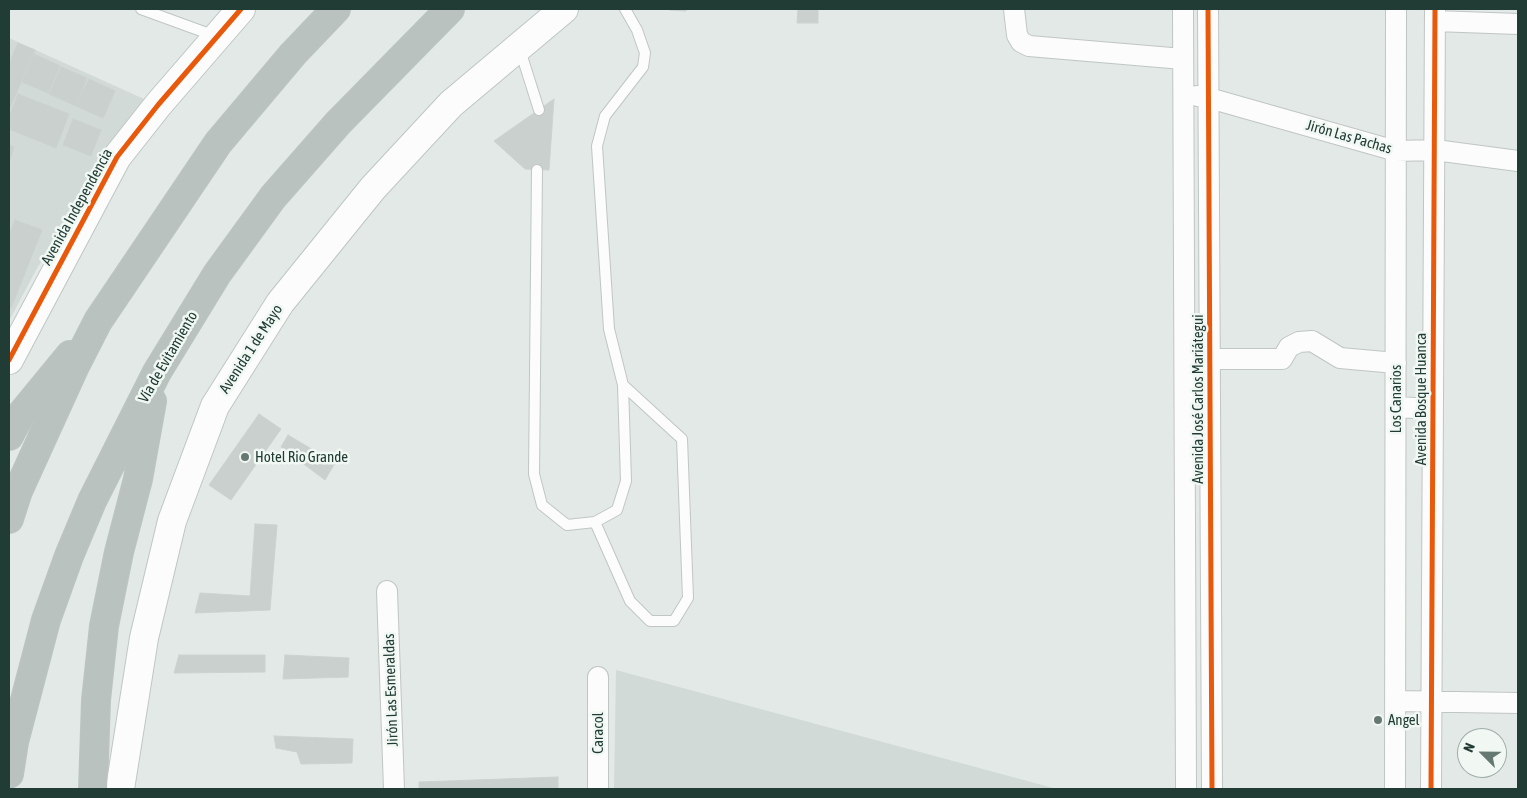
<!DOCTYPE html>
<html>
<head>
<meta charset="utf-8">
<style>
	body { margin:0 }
	#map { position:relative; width:1527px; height:798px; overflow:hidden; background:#e3e9e6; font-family:"Asap Condensed",sans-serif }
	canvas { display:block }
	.frame { position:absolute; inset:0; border:10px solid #213c34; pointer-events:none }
	.north { position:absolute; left:1457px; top:728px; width:50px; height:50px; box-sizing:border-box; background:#f1f8f4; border:1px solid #9eada7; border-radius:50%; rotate:293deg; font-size:14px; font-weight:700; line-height:20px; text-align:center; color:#213c34 }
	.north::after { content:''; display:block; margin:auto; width:18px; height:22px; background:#657972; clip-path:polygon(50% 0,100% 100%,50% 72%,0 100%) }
</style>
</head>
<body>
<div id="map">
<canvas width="1527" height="798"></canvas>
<div class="frame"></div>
<div class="north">N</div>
</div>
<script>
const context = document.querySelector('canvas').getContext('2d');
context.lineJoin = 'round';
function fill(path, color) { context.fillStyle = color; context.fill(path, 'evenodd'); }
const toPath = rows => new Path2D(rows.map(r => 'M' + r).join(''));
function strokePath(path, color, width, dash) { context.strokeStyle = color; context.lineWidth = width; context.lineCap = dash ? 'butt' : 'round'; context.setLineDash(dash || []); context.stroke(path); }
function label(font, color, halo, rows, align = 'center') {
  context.font = font + ' "Asap Condensed",sans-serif'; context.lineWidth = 5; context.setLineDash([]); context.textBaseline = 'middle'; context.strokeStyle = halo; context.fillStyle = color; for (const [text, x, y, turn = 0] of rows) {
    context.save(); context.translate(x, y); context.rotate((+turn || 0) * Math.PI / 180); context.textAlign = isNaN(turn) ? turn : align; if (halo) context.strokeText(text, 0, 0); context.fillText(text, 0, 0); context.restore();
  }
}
const built = toPath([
	[9,38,144,99,36,270,9,321],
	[616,670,1057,789,614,789]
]);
const building = toPath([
	[669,9,686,9,686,11,669,10,669,9],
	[798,9,818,9,818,23,797,23,798,9],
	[18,43,35,50,9,110,9,64,18,43],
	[34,54,60,66,48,93,22,82,34,54],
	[61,67,87,78,76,106,49,94,61,67],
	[89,79,115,91,103,118,76,106,89,79],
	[18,94,69,114,56,148,9,129,9,117,18,94],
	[554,99,549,170,525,169,494,141,554,99],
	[73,119,101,130,91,156,63,145,73,119],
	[9,145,14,147,9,162,9,145],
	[15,220,42,230,11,308,9,307,9,235,15,220],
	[259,414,281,429,231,500,209,485,259,414],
	[288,435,335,463,325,480,281,447,288,435],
	[255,524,277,525,270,610,195,613,200,593,250,596,255,524],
	[179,655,265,655,265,672,174,673,179,655],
	[285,655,349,658,348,677,283,679,285,655],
	[274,736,353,739,352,763,301,764,297,752,276,748,274,736],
	[558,777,558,789,419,789,419,782,558,777]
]);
const lane = toPath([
	[141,9,215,36],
	[520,50,539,110],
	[537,170,534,474,542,505,567,525,595,522,617,510,626,481,623,385,609,329,597,146,605,116,643,67,645,53,637,30,625,9],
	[595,522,630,601,650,621,674,621,688,598,682,439,623,385]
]);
const street = toPath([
	[1014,9,1017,35,1021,42,1029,46,1183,59],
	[1183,9,1186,789],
	[1208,9,1212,789],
	[1435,21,1518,24],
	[1197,96,1209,98,1396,151,1435,150,1518,161],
	[1210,359,1282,359,1289,347,1299,342,1312,341,1340,358,1396,363],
	[1396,407,1433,409],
	[387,591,394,789],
	[598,677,598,789],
	[1395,701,1518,703],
	[1395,789,1396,9],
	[1431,789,1435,9]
]);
const secondary = toPath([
	[9,360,117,157,158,105,241,9],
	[120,789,144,638,172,521,215,406,280,303,373,188,451,104,564,9]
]);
const highway = toPath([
	[9,436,19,417,70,355],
	[9,519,18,491,74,368,98,321,218,143,293,54,336,9],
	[9,774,14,742,46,620,69,556,92,501,157,372,217,274,273,197,338,123,450,9],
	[93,789,96,700,104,626,119,552,138,479,152,401]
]);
const cycleway = toPath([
	[1208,9,1212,789],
	[9,360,117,157,158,105,241,9],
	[1431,789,1435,9]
]);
const markers = [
	[245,457,5,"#657972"],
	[1378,720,5,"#657972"]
];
const streetNames = [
	["Jirón Las Pachas",1349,137,16],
	["Avenida Independencia",77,207,-61],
	["Avenida 1 de Mayo",251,349,-57],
	["Vía de Evitamiento",168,357,-60],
	["Avenida José Carlos Mariátegui",1198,399,-90],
	["Los Canarios",1396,399,-90],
	["Avenida Bosque Huanca",1421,399,-90],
	["Jirón Las Esmeraldas",391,690,-92],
	["Caracol",598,733,-90]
];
const poiNames = [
	["Hotel Rio Grande",255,457],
	["Angel",1388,720]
];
fill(built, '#d1dad6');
fill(building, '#cad0cd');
strokePath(building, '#ccd2cf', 1);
strokePath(lane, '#c0c6c3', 12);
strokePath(street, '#c0c6c3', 22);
strokePath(secondary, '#bfc7c3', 30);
strokePath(highway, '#bcc5c2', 30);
strokePath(lane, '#fbfcfb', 10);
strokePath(street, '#fbfcfb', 20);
strokePath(secondary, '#fbfcfb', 28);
strokePath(highway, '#bac2c0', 28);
strokePath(cycleway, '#e8590c', 5);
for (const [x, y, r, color] of markers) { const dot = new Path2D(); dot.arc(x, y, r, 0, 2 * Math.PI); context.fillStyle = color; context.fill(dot); strokePath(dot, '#f1f8f4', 2); }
label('15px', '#213c34', '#f1f8f4', streetNames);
label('15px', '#213c34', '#f1f8f4', poiNames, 'left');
</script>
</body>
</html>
